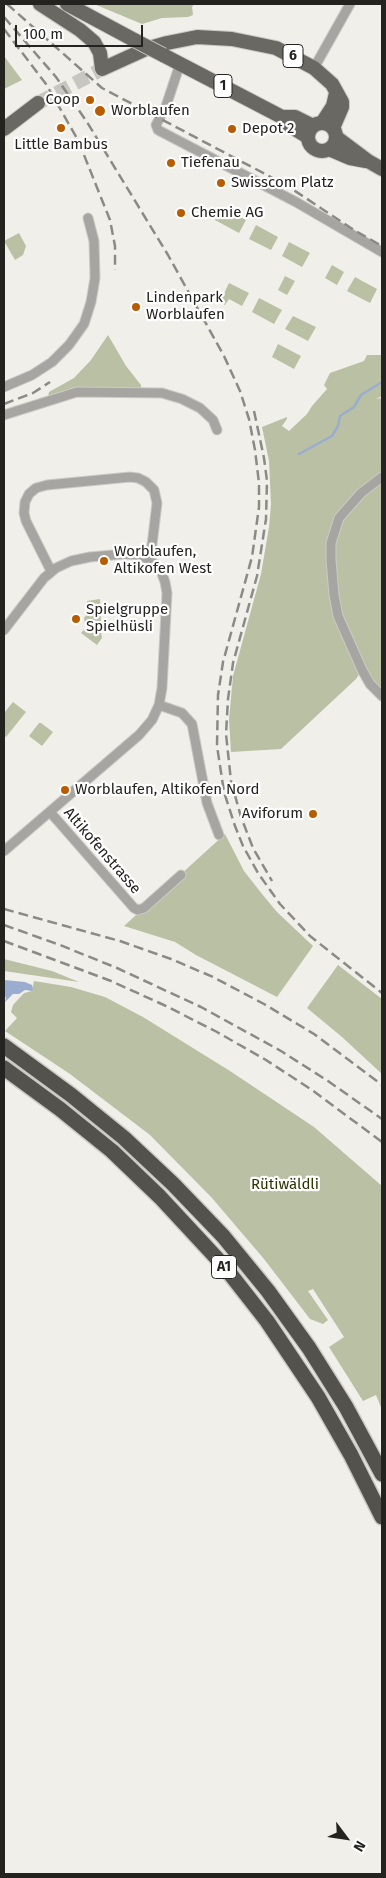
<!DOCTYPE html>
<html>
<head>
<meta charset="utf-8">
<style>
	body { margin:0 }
	#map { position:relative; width:386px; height:1878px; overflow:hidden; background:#f1efe9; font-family:"Fira Sans",sans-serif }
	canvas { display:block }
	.frame { position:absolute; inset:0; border:5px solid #242320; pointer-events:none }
	.north { position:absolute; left:321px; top:1813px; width:50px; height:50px; -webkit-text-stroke:4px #fff; paint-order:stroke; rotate:121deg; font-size:14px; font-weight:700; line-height:20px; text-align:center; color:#242320 }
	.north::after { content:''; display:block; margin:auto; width:18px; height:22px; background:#242320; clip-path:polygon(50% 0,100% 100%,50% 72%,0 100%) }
	.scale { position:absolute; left:15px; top:25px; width:128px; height:22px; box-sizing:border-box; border:2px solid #242320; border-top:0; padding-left:6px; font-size:15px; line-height:18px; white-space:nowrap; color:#242320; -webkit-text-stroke:4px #fff; paint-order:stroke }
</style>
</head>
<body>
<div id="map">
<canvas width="386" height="1878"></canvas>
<div class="frame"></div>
<div class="north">N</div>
<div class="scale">100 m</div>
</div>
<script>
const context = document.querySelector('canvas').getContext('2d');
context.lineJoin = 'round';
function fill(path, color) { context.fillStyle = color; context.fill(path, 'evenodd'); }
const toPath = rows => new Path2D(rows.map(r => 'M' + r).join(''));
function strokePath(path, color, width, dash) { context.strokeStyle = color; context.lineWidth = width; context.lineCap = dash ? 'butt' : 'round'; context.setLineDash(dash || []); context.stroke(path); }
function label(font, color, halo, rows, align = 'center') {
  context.font = font + ' "Fira Sans",sans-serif'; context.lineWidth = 4.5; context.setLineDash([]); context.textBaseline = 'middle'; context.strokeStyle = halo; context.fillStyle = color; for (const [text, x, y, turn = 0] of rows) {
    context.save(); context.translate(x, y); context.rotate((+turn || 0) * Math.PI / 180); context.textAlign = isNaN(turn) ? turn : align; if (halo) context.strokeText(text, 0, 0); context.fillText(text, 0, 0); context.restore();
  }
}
const green = toPath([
	[94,4,194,4,192,7,193,15,188,17,162,18,142,24],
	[4,56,22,80,4,89],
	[222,207,246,220,239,233,215,220],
	[256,225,278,237,271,250,249,239],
	[19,233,26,246,23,255,15,260,4,241],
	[289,242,310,253,302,267,282,256],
	[332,265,344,272,337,285,325,278],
	[285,276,295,281,287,295,278,290],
	[355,277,377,289,370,303,347,291],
	[229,283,249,293,242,306,229,299,225,305,220,302],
	[259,298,282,310,274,324,252,312],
	[293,316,316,327,308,341,285,329],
	[108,335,126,366,141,385,141,393,77,392,47,401,49,392,74,378,91,360],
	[278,344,301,356,294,369,272,357],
	[367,355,382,355,382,396,376,399,382,398,382,474,339,518,382,477,382,693,363,668,356,679,281,749,231,752,229,720,233,676,261,574,269,527,271,504,269,461,262,427,287,417,287,419,282,426,289,431,307,414,312,406,327,389,324,385,330,373,364,361],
	[100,599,101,623,97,624,100,627,102,638,97,645,81,633,88,625,85,624,84,618,87,614,87,601],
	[13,702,26,712,6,737,4,735,4,713],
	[39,723,41,723,53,732,42,746,29,736],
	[225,834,244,871,262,894,277,912,313,946,277,997,196,955,175,942,124,926],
	[4,959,52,971,79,982,4,971],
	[338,965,382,999,382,1074,342,1037,307,1008],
	[34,981,71,987,105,997,143,1017,230,1071,314,1127,382,1186,382,1410,376,1395,363,1401,329,1347,344,1337,313,1289,308,1291,328,1320,323,1324,310,1319,264,1259,212,1198,150,1135,70,1074,5,1031,17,1018,11,1012,13,1005,24,993,32,991]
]);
const water = toPath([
	[4,980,25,982,32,985,33,989,32,991,25,990,19,994,13,994,5,1002,6,998,4,994]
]);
const stream = toPath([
	[299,454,332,436,338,426,340,416,354,407,361,395,382,382]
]);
const primaryTunnel = toPath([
	[38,103,102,69]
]);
const street = toPath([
	[180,64,166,106,156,125,158,130,296,202,382,252],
	[314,68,350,4],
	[4,387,32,375,52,362,69,345,84,324,91,302,95,278,94,241,88,218],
	[4,415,77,392,162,393,182,399,200,408,213,420,217,430],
	[382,477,361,493,339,518,331,543,331,560,334,595,338,616,362,670,370,684,382,696],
	[51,571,26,521,24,513,25,502,29,494,36,488,47,485,130,477,138,478,146,482,154,490,157,503,152,545,148,558],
	[4,630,44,578,56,568,71,561,90,557,124,554,140,555,155,564,161,571,165,582,167,593,162,688,159,705,152,720,139,735,4,851],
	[159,705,182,713,192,724,207,803,219,835],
	[50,812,134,908,138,910,144,908,181,875]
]);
const primary = toPath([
	[40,4,80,30,94,42,100,53,102,69,146,49,167,43,197,37,232,39,276,48,314,68,332,84,342,102,342,107,333,128],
	[67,4,136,41],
	[163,55,282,117,290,126,308,137],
	[282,117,295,117,313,126],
	[322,123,333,106,336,93],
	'308 137a14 14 0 1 1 28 0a14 14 0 1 1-28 0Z',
	[4,129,38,103],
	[336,137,368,161,382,169],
	[329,149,350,158,366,161]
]);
const highway = toPath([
	[4,1046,71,1095,124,1138,173,1184,223,1236,268,1291,309,1348,346,1407,382,1474],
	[4,1068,60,1109,112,1151,160,1197,224,1266,267,1321,318,1397,351,1455,382,1517]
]);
const rail = toPath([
	[7,4,102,88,286,185,354,230,382,246],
	[4,17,56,77,87,122,168,255,224,356,240,391,249,419,255,450,259,483,259,507,252,557,223,662,218,695,217,746,224,792,235,826,243,846,258,873,280,904,310,936,382,993],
	[4,29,46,84,78,140,110,220,115,246,115,270],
	[4,404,33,393,50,382],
	[254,411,264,458,267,481,266,519,257,576,233,663,228,699,226,734,231,781,241,817,253,848,272,881],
	[4,909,120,941,171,959,213,977,264,1004,314,1034,382,1085],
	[4,925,60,945,117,968,201,1007,281,1051,328,1081,382,1119],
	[4,941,111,981,166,1006,217,1032,266,1060,312,1090,382,1142]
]);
const primaryBridge = toPath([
	[136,41,163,55]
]);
const markers = [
	[90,100,5,"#b85c02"],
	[100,111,6,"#b85c02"],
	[61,128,5,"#b85c02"],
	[232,129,5,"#b85c02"],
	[171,163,5,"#b85c02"],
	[221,183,5,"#b85c02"],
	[181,213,5,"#b85c02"],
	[136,307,5,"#b85c02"],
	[104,561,5,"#b85c02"],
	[76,619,5,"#b85c02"],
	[65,790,5,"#b85c02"],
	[313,814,5,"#b85c02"]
];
const shields = [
	[293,56,20],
	[223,86,18],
	[224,1267,25]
];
const shieldNames = [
	["6",293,56],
	["1",223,86],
	["A1",224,1267]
];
const poiNames = [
	["Coop",80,100,"right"],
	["Worblaufen",111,111],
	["Depot 2",242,129],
	["Little Bambus",61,145,"center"],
	["Tiefenau",181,163],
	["Swisscom Platz",231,183],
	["Chemie AG",191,213],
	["Lindenpark",146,298],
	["Worblaufen",146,315],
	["Worblaufen,",114,552],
	["Altikofen West",114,569],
	["Spielgruppe",86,610],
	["Spielhüsli",86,627],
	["Worblaufen, Altikofen Nord",75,790],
	["Aviforum",303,814,"right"]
];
const streetNames = [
	["Altikofenstrasse",102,851,49]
];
const parkNames = [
	["Rütiwäldli",285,1185]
];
fill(green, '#bac0a3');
fill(water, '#9aadd1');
strokePath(stream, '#9aadd1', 2.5);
strokePath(primaryTunnel, '#c8c6c1', 14, [14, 7]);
strokePath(street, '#cccac5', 11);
strokePath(primary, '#cccac5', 16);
strokePath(highway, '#cccac5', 18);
strokePath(street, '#a6a5a2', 9);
strokePath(primary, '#696863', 14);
strokePath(highway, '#54524d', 15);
strokePath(rail, '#8b8a85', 2.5, [10, 5]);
strokePath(primaryBridge, '#cccac5', 16, []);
strokePath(primaryBridge, '#696863', 14);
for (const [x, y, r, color] of markers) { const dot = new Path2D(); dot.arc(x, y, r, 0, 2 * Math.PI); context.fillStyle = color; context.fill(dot); strokePath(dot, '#fff', 2); }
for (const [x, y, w] of shields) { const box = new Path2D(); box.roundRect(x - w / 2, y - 11.5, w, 23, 4); context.fillStyle = '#fff'; context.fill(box); strokePath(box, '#242320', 1); }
label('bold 14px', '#242320', null, shieldNames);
label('15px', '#242320', '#fff', poiNames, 'left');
label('15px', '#242320', '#fff', streetNames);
label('15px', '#2c3301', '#fff', parkNames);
</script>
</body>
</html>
